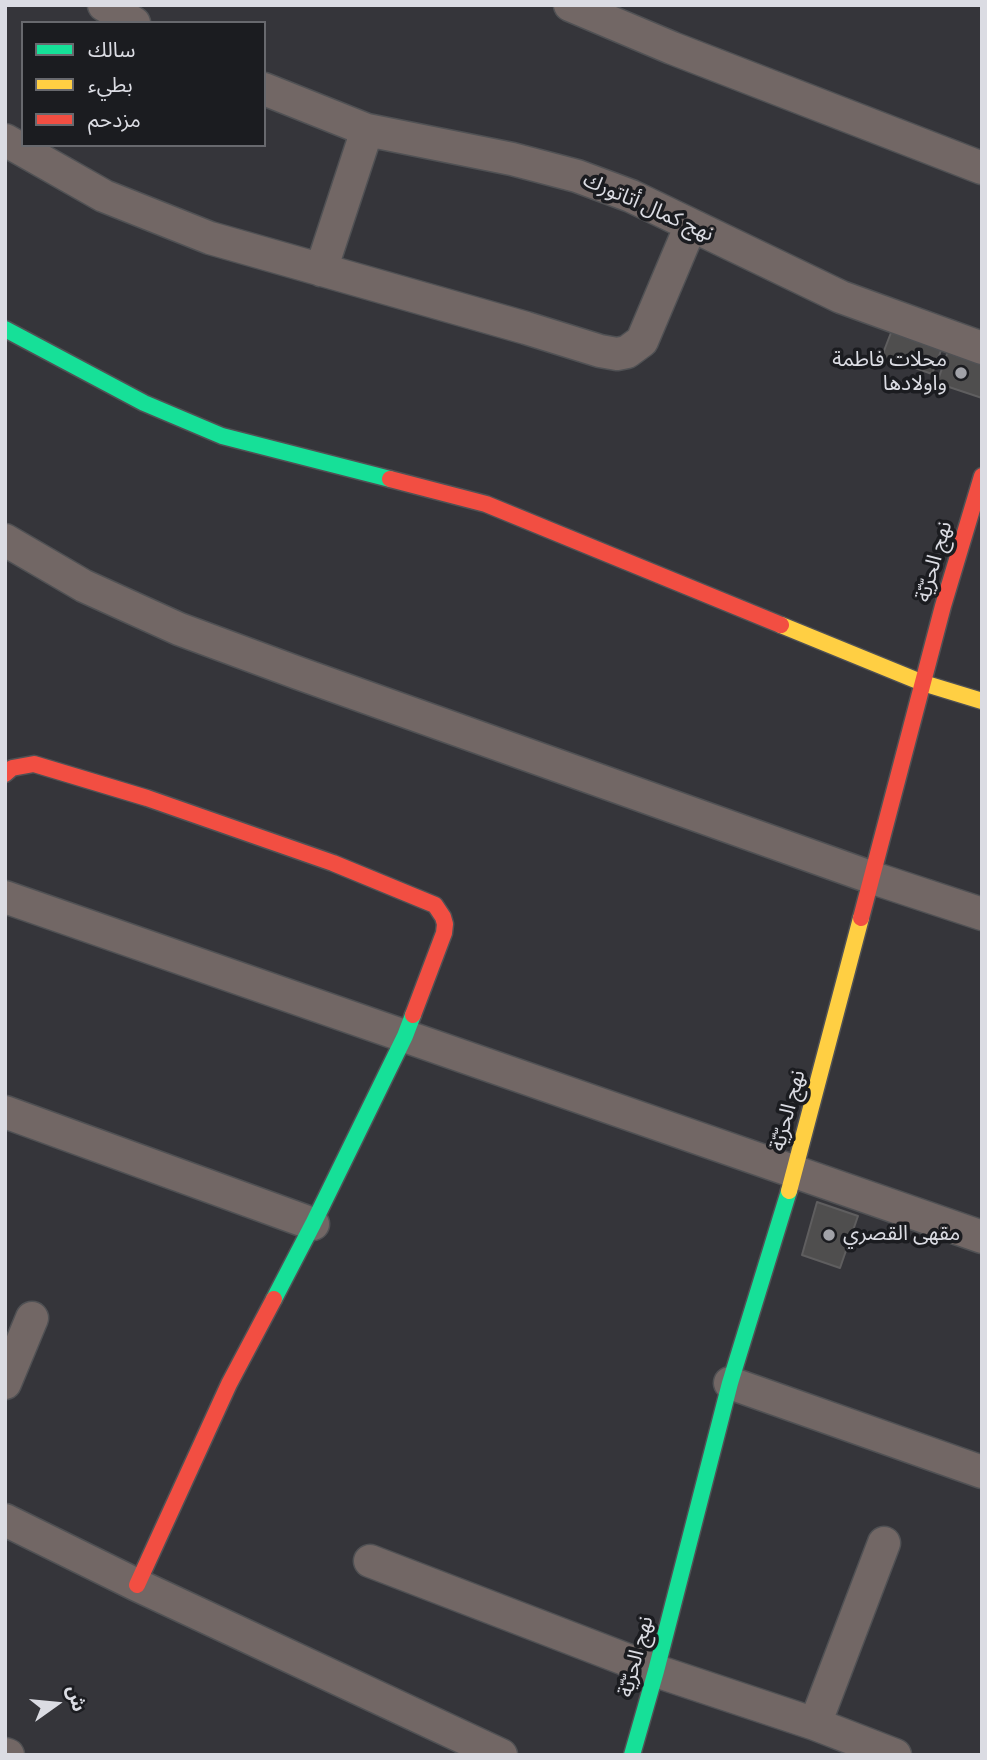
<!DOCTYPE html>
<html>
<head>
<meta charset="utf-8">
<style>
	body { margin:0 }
	#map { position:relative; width:987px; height:1760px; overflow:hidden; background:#35353a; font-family:"Roboto Condensed","Noto Sans Arabic",sans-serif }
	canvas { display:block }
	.frame { position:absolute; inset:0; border:7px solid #dbdce3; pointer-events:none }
	.legend { position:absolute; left:21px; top:21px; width:245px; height:126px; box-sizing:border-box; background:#1b1c20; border:2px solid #68696e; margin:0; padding:9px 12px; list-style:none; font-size:21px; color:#dbdce3 }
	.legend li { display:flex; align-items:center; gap:14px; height:35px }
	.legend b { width:35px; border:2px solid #68696e }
	.north { position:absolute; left:21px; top:1669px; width:70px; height:70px; -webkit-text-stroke:5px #1b1c20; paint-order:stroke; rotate:75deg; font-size:19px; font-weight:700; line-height:28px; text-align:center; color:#dbdce3 }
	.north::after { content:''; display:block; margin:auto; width:24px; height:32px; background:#dbdce3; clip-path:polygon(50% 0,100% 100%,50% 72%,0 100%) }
</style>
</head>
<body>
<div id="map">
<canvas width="987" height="1760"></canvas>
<div class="frame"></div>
<ul class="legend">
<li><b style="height:9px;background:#16e098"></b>سالك</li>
<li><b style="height:9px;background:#ffcf43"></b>بطيء</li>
<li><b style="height:9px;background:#f24e42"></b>مزدحم</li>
</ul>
<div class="north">ش</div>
</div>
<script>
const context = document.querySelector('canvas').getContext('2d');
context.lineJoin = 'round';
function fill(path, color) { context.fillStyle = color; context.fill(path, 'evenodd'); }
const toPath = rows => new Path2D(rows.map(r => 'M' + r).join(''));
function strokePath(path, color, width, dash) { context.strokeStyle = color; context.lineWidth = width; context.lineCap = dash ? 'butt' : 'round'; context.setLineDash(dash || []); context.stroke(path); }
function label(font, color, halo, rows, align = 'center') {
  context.font = font + ' "Roboto Condensed","Noto Sans Arabic",sans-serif'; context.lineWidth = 7; context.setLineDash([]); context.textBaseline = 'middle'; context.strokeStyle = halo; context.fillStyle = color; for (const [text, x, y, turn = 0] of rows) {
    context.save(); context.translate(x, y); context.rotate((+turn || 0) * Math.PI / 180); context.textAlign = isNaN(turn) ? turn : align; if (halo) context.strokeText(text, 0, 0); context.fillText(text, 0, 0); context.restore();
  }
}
const building = toPath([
	[892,330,942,348,932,374,882,356,892,330],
	[948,351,982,362,982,398,937,383,948,351],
	[817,1202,858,1216,840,1268,802,1255,817,1202]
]);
const street = toPath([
	[104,5,134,23],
	[570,5,672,48,982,168],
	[264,89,367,130,512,159,577,176,631,196,841,297,982,348],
	[5,140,104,196,210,238,526,328,600,351,617,354,627,352,642,341,691,225],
	[321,270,367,130],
	[5,540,84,586,179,629,298,673,873,878,982,914],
	[5,897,982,1237],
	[5,1112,313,1224],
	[5,1383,32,1318],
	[730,1383,982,1472],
	[5,1520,137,1585,501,1755],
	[370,1561,656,1671,815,1724,895,1755],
	[815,1724,884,1543],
	[5,1754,8,1755]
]);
const fast = toPath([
	[5,329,144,403,222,436,390,479],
	[274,1299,313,1224,405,1036,413,1015],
	[632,1755,656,1671,730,1383,789,1191]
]);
const slow = toPath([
	[781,625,923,683,982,701],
	[789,1191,861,918]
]);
const jam = toPath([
	[390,479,486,504,781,625],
	[5,774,12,768,34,764,147,798,333,863,435,905,443,917,445,924,444,933,413,1015],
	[861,918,943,606,982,476],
	[137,1585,229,1384,274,1299]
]);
const markers = [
	[961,373,7,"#a1a2a8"],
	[829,1235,7,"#a1a2a8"]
];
const streetNames = [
	["نهج كمال أتاتورك",648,208,24],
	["نهج الحرّيّة",935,562,-74],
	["نهج الحرّيّة",789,1111,-75],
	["نهج الحرّيّة",637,1657,-75]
];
const poiNames = [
	["محلات فاطمة",947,361],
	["واولادها",947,385],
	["مقهى القصري",843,1235,"left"]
];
fill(building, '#4f4e4e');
strokePath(building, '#5f5e5f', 2);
strokePath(street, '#505154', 35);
strokePath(fast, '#505154', 19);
strokePath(slow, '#505154', 19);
strokePath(jam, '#505154', 19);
strokePath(street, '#726765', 32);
strokePath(fast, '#16e098', 16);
strokePath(slow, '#ffcf43', 16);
strokePath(jam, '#f24e42', 16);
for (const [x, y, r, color] of markers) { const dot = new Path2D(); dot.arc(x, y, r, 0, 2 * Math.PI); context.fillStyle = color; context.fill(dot); strokePath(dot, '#1b1c20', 2.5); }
label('21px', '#dbdce3', '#1b1c20', streetNames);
label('21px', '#dbdce3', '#1b1c20', poiNames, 'right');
</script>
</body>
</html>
